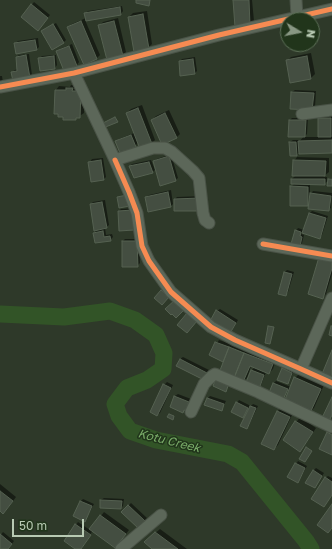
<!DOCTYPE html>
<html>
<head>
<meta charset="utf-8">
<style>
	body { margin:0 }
	#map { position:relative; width:332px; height:549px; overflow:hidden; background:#2e3929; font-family:"Golos Text",sans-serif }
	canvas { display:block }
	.north { position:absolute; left:280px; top:12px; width:40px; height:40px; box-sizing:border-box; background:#21351b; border:1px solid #5d7158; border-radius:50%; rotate:100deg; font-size:11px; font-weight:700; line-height:16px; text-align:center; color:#b8cab3 }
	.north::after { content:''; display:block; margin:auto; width:14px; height:18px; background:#889783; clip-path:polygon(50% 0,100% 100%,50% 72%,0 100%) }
	.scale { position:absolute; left:12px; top:519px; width:72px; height:18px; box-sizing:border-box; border:2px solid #b8cab3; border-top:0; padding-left:5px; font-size:12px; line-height:14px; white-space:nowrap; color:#b8cab3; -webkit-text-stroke:3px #21351b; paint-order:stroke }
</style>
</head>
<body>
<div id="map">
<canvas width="332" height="549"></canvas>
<div class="north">N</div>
<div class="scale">50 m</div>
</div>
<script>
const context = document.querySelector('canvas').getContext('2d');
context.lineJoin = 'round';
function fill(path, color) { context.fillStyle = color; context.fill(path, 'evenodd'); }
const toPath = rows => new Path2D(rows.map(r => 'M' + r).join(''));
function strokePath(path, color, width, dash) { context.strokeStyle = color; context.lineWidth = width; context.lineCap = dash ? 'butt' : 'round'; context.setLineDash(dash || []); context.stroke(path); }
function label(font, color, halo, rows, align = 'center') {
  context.font = font + ' "Golos Text",sans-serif'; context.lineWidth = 3; context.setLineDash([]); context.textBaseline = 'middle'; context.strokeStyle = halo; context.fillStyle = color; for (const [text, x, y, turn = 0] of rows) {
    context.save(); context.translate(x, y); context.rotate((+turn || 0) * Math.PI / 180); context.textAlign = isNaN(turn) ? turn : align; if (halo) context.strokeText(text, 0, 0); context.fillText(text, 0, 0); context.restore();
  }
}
const shadow = toPath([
	[234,0,252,0,254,21,250,25],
	[34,2,50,15,40,27,22,17],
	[122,6,123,11,121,14,85,20,100,55,96,59,69,27,72,24,86,18,85,14,88,11],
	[147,11,152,44,148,48,129,17,133,13],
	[118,18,126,52,123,55,99,26,103,22],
	[56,23,66,40,63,43,42,31],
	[38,38,39,47,37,49,15,44,18,41],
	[72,44,79,62,77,65,65,70,57,51,60,49],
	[311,53,315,74,311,78,288,60,291,57],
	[29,54,32,75,29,78,12,72,15,70,18,69,17,57,19,55],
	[56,55,57,65,55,68,39,59,42,56],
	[195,57,197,71,194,74,180,61,182,59],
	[0,76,2,76,3,83,0,85],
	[71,85,84,87,84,113,75,119,64,116,56,90,59,86,70,87],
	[295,90,316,91,315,107,312,109,291,108,292,92],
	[142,105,155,140,152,143,138,143,135,146,116,141,119,139,134,133,127,113,131,109],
	[169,110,180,134,176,138,152,120,156,116],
	[322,116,332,116,332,135,331,136,332,136,332,152,298,153,297,155,290,142,293,140,299,140,299,142,304,136,290,120,292,118,308,118,307,134,304,137,319,137,319,118],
	[171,154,178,178,175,180,154,161,157,159],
	[297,157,329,158,329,172,323,177,327,177,327,181,330,178,332,178,332,185,329,180,324,184,310,184,310,195,313,191,332,193,331,208,328,210,310,203,307,205,291,187,295,183,292,179,296,175,294,161],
	[103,158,106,177,104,179,90,162,92,159],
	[151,160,155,170,152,172,130,166,132,164],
	[171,190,173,204,171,206,149,211,146,197,149,195],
	[203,196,203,207,175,199,177,197],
	[105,200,109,225,105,228,106,235,112,234,113,237,110,240,94,233,98,229,91,204,93,202],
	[135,208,136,227,119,211,121,209],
	[312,211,328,216,322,235,320,238,302,232,301,234,304,235,302,243,300,245,296,231,298,228,304,230,310,213],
	[125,239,139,239,140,263,137,266,123,241],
	[332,257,332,274,326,294,322,298],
	[287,270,294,272,288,292,286,294,285,272],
	[220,309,238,320,231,332,217,311],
	[219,340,276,360,273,369,269,373,266,372,260,388,252,370,255,367,251,366,247,378,243,381,226,358,223,361,210,355],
	[183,357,209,370,206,376,180,359],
	[285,367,294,370,290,380,288,383,283,369],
	[299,374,324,385,314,408,310,412,288,390,282,401,269,395,274,383,276,381,291,387,295,378],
	[167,382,173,385,160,413,157,415,164,385],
	[178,394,191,399,189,402,193,403,183,411,171,407,175,396],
	[210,396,226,401,221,410,208,398],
	[239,400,251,406,253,404,258,406,249,425,246,428,248,412,243,417,237,403],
	[282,407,293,413,278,445,274,449,263,444,278,411],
	[300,417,316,428,304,446,284,440],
	[298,461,307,466,298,482,289,477],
	[316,468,324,473,315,487,313,471],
	[328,476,332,478,332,495,324,506,325,478],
	[0,484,16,497,7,509,0,510],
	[104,498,124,499,123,506,121,508,101,507,101,500],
	[83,499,94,504,85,520,74,516,81,501],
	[131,503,147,518,138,527,122,512],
	[104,512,129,530,119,543,115,547,93,530,82,548,77,549,76,525,78,522,90,530],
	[160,529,187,549,154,549,145,542],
	[3,532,14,541,8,549,0,549,0,536]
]);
const river = toPath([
	[0,314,64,317,110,311,135,320,156,335,164,353,163,369,147,380,127,388,115,404,119,416,130,431,156,440,228,454,242,462,306,541,311,549]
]);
const building = toPath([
	[136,0,150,0,149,6,136,3,136,0],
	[233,0,249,0,250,26,235,27,233,0],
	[31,4,48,18,38,31,21,17,31,4],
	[120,7,121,15,86,21,84,13,120,7],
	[143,14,149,49,134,52,128,17,143,14],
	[81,21,97,59,84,65,67,27,81,21],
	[114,21,123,56,107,60,98,25,114,21],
	[53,24,64,43,52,50,41,31,53,24],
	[35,40,37,50,16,54,14,43,35,40],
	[69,46,77,66,64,71,56,51,69,46],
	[26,55,30,78,13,81,11,72,17,71,16,57,26,55],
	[54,56,55,69,40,71,38,58,54,56],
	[307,56,311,79,290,83,286,60,307,56],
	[193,59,195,74,180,76,179,61,193,59],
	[66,88,73,88,72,91,81,91,80,118,76,118,76,120,63,120,63,117,58,117,58,114,54,114,55,90,66,90,66,88],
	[291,92,314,93,312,110,290,109,291,92],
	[138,108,152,144,140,149,126,113,138,108],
	[165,113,177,138,162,145,151,120,165,113],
	[115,117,118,122,103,128,101,124,115,117],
	[318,118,331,118,331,137,318,137,318,118],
	[289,120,306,120,305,137,288,137,289,120],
	[131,135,136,147,120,153,115,141,131,135],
	[332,140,332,153,299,154,298,141,332,140],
	[289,142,296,142,297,156,290,156,289,142],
	[169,156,176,181,160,186,153,161,169,156],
	[101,160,104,180,91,182,88,162,101,160],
	[293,160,326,161,325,176,292,176,293,160],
	[149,162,153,173,134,178,129,166,149,162],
	[291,179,325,179,325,185,291,184,291,179],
	[328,179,332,179,332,186,327,186,328,179],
	[290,186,308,187,308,206,290,206,290,186],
	[168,192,171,207,148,212,145,197,168,192],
	[310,193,331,196,329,211,308,209,310,193],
	[127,195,130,206,119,208,117,197,127,195],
	[201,198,201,211,174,211,174,199,201,198],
	[102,202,107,228,94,231,90,204,102,202],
	[133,210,134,230,119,231,118,211,133,210],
	[309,213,326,218,320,239,302,233,309,213],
	[295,230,301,232,300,236,302,237,300,246,291,244,295,230],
	[103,231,104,237,110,236,111,241,95,243,93,233,103,231],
	[122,241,137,241,138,267,122,267,122,241],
	[319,257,332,261,332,268,323,299,308,294,319,257],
	[284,272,292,274,286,296,278,294,284,272],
	[161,290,169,297,162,305,154,298,161,290],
	[176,299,185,309,176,318,172,314,171,315,165,309,176,299],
	[216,310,236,323,229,335,209,323,216,310],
	[187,313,197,321,187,333,177,325,187,313],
	[268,326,274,327,270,344,265,343,268,326],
	[331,326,332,326,332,336,329,335,331,326],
	[215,342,229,347,223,362,209,355,215,342],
	[229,347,244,353,234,378,219,373,229,347],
	[332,350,332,377,322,374,332,350],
	[244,353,273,364,269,374,250,366,243,382,234,378,244,353],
	[180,359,207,373,204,380,176,366,180,359],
	[282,368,292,373,288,384,277,380,282,368],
	[251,370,264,375,258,392,244,387,251,370],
	[294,377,321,389,310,413,284,402,294,377],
	[216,378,229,383,226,392,213,386,216,378],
	[273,383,288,389,282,402,268,395,273,383],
	[163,384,171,388,157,416,150,412,163,384],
	[174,396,189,402,188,404,191,406,189,412,184,410,183,413,170,407,174,396],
	[332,397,332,415,328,423,321,420,332,397],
	[207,398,224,404,222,411,204,405,207,398],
	[236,402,248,408,243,418,231,412,236,402],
	[250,406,256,408,247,429,240,426,250,406],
	[277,411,290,417,274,450,261,444,277,411],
	[169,414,174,416,173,420,167,417,169,414],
	[295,421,313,432,300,452,283,440,295,421],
	[327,432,332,435,332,455,319,449,327,432],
	[306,447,312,451,305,462,299,459,306,447],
	[295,463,305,468,298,483,287,477,295,463],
	[313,470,322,476,315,488,305,483,313,470],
	[325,477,332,482,332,495,324,507,311,499,325,477],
	[0,491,13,501,3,514,0,511,0,491],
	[100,500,122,501,121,509,100,508,100,500],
	[80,501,92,506,85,522,73,516,80,501],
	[332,504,332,528,328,533,317,525,332,504],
	[128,505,145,521,139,529,121,512,128,505],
	[100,515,126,534,115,548,89,529,100,515],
	[75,524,91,535,81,549,75,549,64,541,75,524],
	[155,532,178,549,152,549,144,542,155,532],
	[0,534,12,544,8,549,0,549,0,534]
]);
const minor = toPath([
	[296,0,297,16],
	[74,73,115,160,153,148,165,148,172,152,193,171,199,178,203,213,205,220,209,223],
	[0,87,74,73,219,35,332,9],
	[302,114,332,110],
	[115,160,129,192,137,213,142,246,149,261,171,292,211,327,235,340,301,369,332,383],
	[263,244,332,256],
	[301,369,332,298],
	[191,412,204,384,212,376,215,374,258,392,332,427],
	[121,549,161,515]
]);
const cycleway = toPath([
	[0,87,74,73,219,35,332,9],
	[115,160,129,192,137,213,142,246,149,261,171,292,211,327,235,340,301,369,332,383],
	[263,244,332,256]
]);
const waterNames = [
	["Kotu Creek",169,441,14]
];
fill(shadow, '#0007');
strokePath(river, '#325427', 17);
fill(building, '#444e41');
strokePath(building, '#556151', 1);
strokePath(minor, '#4a5347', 13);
strokePath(minor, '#5c6759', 11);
strokePath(cycleway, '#f68b52', 5);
label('italic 12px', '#7aac69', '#21351b', waterNames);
</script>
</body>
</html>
